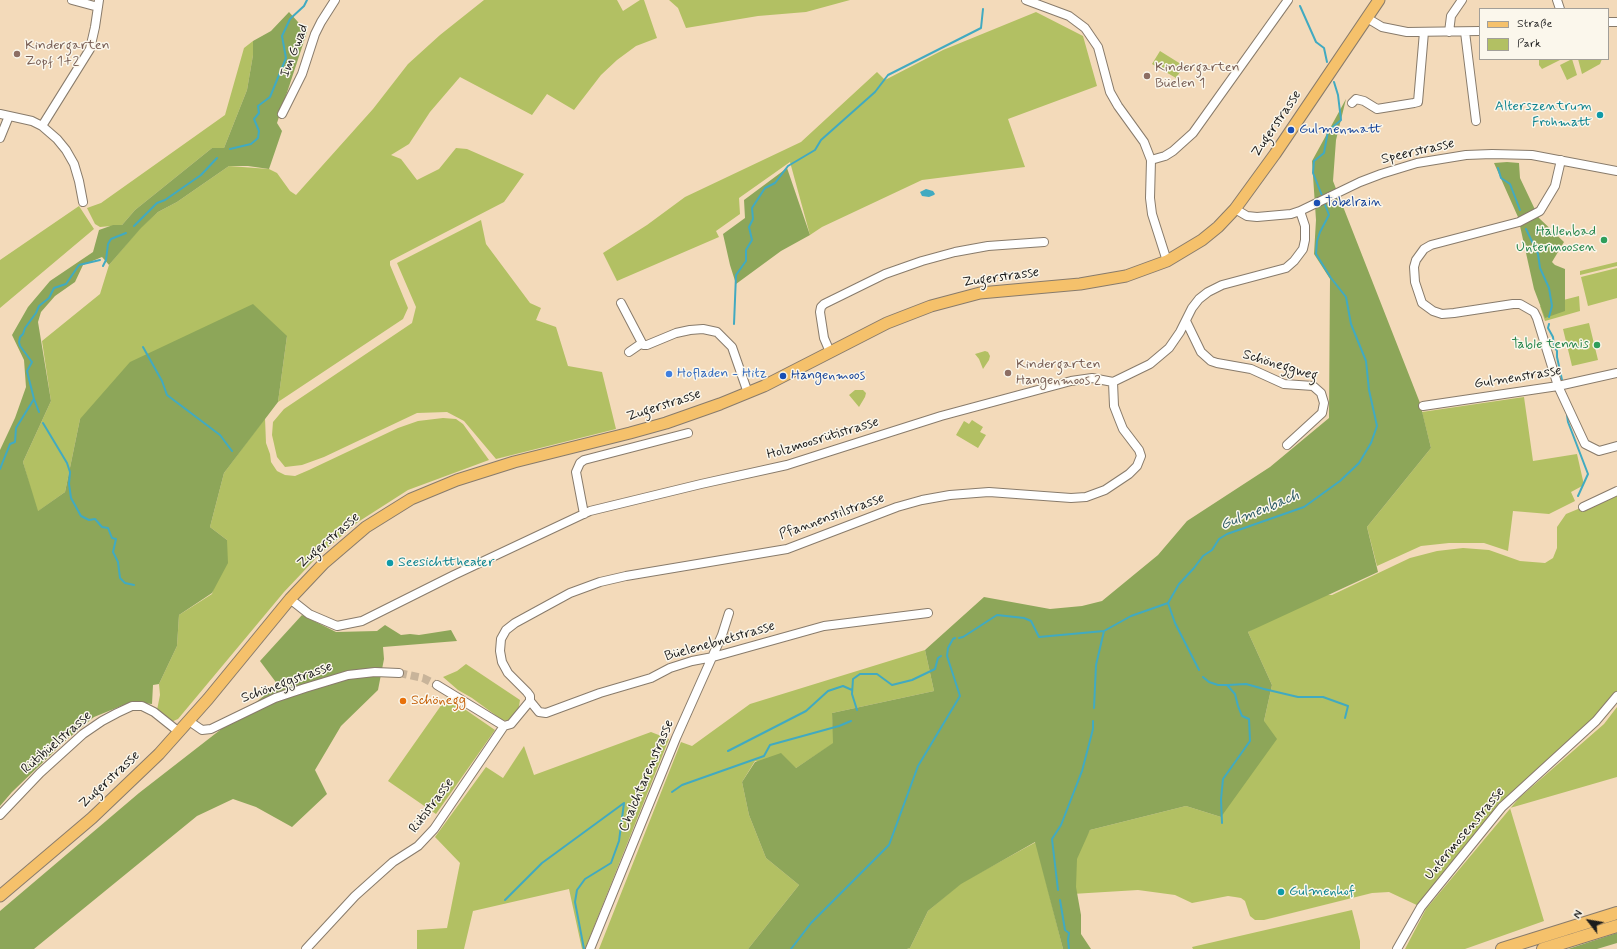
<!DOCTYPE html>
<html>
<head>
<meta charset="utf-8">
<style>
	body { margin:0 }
	#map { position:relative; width:1617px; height:949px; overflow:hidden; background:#f3daba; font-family:Mynerve,sans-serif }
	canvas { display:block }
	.legend { position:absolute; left:1479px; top:8px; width:130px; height:52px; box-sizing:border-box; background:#fbf7ec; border:1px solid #a29f99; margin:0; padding:5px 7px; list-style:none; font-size:12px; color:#1c1c1c }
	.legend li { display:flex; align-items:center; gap:8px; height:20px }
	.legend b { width:20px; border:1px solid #a29f99 }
	.north { position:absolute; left:1569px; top:901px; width:40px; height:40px; -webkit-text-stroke:3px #fbf7ec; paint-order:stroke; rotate:301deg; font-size:11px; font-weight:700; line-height:16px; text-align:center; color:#1c1c1c }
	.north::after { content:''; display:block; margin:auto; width:14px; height:18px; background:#1c1c1c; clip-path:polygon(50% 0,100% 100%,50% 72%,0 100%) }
</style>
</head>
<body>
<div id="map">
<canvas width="1617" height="949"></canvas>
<ul class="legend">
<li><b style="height:5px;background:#f5c16b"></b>Straße</li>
<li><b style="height:11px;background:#b2c063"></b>Park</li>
</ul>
<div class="north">N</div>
</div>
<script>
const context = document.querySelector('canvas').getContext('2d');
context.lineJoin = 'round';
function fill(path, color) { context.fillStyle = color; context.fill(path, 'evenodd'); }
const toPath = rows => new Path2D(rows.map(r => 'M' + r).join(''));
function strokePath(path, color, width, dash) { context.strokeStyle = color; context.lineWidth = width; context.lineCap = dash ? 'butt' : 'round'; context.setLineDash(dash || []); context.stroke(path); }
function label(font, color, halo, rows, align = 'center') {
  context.font = font + ' Mynerve,sans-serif'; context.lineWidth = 3; context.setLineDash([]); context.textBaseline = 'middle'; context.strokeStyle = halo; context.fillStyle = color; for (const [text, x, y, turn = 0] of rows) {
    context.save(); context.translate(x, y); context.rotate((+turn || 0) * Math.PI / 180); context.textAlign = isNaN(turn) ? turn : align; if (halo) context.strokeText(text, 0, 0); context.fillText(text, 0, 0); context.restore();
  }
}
const green = toPath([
	[484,0,617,0,623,11,640,0,644,0,657,38,636,46,617,60,601,75,574,110,547,94,532,115,460,77,430,112,409,144,391,155,401,159,417,180,439,169,456,148,467,149,524,174,504,202,390,261,390,265,408,308,403,319,278,402,287,336,80,419,65,492,37,512,23,462,51,401,42,341,100,294,109,265,141,227,158,212,177,202,229,166,269,169,277,173,290,191,296,195,373,109,408,64,440,35],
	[669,0,850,0,806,12,758,16,686,28,678,8],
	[1036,12,1083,36,1097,86,1008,119,1025,167,922,180,822,227,810,235,790,162,739,198,740,214,716,231,719,237,617,281,603,253,647,225,685,197,801,142,877,72,885,80,943,50],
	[253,41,253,55,247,90,224,148,212,148,135,210,122,225,100,227,95,224,87,208,101,203,225,115,244,48],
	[1160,51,1184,66,1176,78,1152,64],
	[1539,59,1562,59,1542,69,1539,65],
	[1572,59,1577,75,1567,80,1560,65],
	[1578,59,1602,59,1600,64,1582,74],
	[79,206,94,229,0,308,0,260],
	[481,220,486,244,530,303,541,308,536,320,556,327,568,366,602,372,616,429,496,459,464,421,447,412,417,413,324,457,302,465,285,467,277,457,272,435,273,422,284,409,412,323,416,307,397,263],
	[1617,262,1617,266,1580,275,1580,271],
	[1617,268,1617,298,1588,306,1581,277],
	[1579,296,1580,311,1545,321,1540,306],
	[1589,323,1598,360,1572,366,1563,329],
	[985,351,988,352,990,356,989,360,983,369,979,359,975,354],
	[855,390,863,390,866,393,865,397,859,407,849,395],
	[1524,397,1533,461,1577,454,1584,485,1571,492,1575,501,1549,514,1513,511,1508,551,1484,543,1449,543,1421,546,1377,566,1367,527,1431,448,1422,412],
	[265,418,266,443,270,454,271,462,277,471,285,475,295,476,309,470,398,428,418,421,443,418,456,419,463,424,489,460,408,490,358,522,319,555,284,592,178,719,171,722,157,710,160,695,159,684,177,646,179,615,212,594,227,540,210,527,224,473],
	[972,420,983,427,980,432,986,435,978,448,956,435,964,421,969,424],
	[1617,496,1617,696,1502,807,1421,907,1389,892,1372,893,1264,920,1255,920,1250,916,1245,901,1241,898,1235,897,1228,896,1192,903,1175,895,1138,890,1072,894,1071,862,1090,830,1186,806,1221,817,1264,721,1272,685,1248,632,1313,594,1332,595,1410,558,1437,551,1463,548,1489,550,1520,561,1545,563,1553,558,1557,548,1557,527,1566,514,1583,507],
	[925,650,934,691,832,713,834,743,796,768,755,761,742,782,749,815,766,858,799,885,748,949,599,949,681,742,692,746,750,704],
	[466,664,520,700,518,712,508,721,502,720,472,698,458,690,443,677,457,671],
	[447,697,495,730,436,814,388,781],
	[1617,707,1617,777,1510,808,1544,921,1465,949,1405,949,1426,909,1519,798,1604,724],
	[651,732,669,739,585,949,582,949,569,889,473,911,464,949,417,949,417,930,447,928,460,863,435,837,486,767,503,778,524,746,534,775],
	[1036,842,1063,949,907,949,910,948,928,911,961,883],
	[1352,910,1360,941,1360,949,1193,949,1192,947]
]);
const forest = toPath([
	[289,12,307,32,277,123,282,131,269,169,248,166,229,166,177,202,158,212,141,228,109,265,102,257,83,265,75,282,55,296,41,312,38,322,51,401,23,462,38,511,65,492,80,419,130,362,253,304,287,336,278,402,224,473,210,527,227,540,228,563,212,593,179,615,177,646,159,684,153,685,152,704,131,702,94,717,65,741,12,792,0,806,0,450,15,418,26,387,24,360,12,335,28,307,50,281,93,252,99,230,113,225,122,225,135,210,212,148,224,148,247,90,253,55,253,41,271,31],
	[1346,99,1336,140,1333,181,1420,403,1431,448,1367,527,1378,572,1248,632,1272,685,1264,721,1277,739,1221,817,1186,806,1090,830,1077,859,1076,887,1081,915,1081,934,1091,949,1063,949,1035,842,961,884,928,911,910,948,907,949,748,949,799,885,766,858,749,815,742,782,755,762,781,753,796,768,833,743,832,713,934,691,925,650,984,597,1050,609,1082,606,1102,601,1158,555,1187,521,1270,467,1329,418,1330,279,1314,254,1316,220,1312,161],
	[1507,162,1519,163,1520,178,1539,218,1564,242,1552,262,1555,265,1565,269,1565,311,1545,318,1534,289,1518,217,1494,163],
	[787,168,810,235,781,251,736,284,730,265,723,234,745,218,744,200],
	[302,615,336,632,377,631,385,625,401,635,410,634,419,635,451,630,457,641,383,647,384,659,378,690,341,726,315,770,327,794,292,827,256,807,233,799,197,816,34,949,0,949,0,911,139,793,278,685,260,661],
	[1617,933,1617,943,1597,949,1568,949]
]);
const water = toPath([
	[926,189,933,191,935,194,934,195,929,197,922,196,920,192]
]);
const stream = toPath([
	[1300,6,1316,42,1324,48,1327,62],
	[230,149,251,144,258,138,259,131,254,119,259,113,258,106,270,97,286,58,282,36,290,19,304,6,307,0],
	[1498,168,1501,178,1510,184,1520,210],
	[1323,198,1313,173,1314,161,1324,153,1328,131,1341,120,1338,95,1334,82],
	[134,226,157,203,165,200,201,175,217,158],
	[1526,229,1538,254,1540,268,1549,288,1552,306,1549,317],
	[103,266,106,260,108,244,111,239,126,233],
	[734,324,736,275,746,261,746,250,752,240,749,227,753,219,752,208,765,188,775,183,788,166,815,150,821,140,875,92,888,75,981,28,983,9],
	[1549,324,1548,328,1553,337,1554,346,1557,351,1557,357,1562,380],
	[143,347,162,381,167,395,220,435,232,451],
	[39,412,34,399,27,371,32,362,20,346,19,342,20,337,23,334,25,328,36,313,39,306,49,298,54,288,66,284,79,265,100,260],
	[1567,415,1568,422,1588,474,1578,496],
	[43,423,67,463,70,472,69,484,71,498,81,516,89,520,95,519,102,527,108,528,112,538,116,539,113,552,118,562,120,578,125,583,134,585],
	[0,469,10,444,15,442,16,428,34,399],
	[1168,603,1175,623,1199,670],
	[959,638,963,637,997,615,1024,618,1031,621,1039,637,1104,631,1131,616,1168,603,1179,584,1194,568,1203,556,1212,550,1219,539,1227,534,1304,507,1340,481,1359,463,1371,443,1377,426,1369,390,1366,361,1351,324,1346,297,1331,278,1316,254,1317,241,1320,232,1329,215,1324,202],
	[1203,677,1209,682,1218,685,1227,685,1235,694,1238,706,1242,716,1249,719,1250,741,1223,779,1221,799,1222,823],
	[1228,685,1246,684,1264,689,1298,697,1323,697,1348,706,1345,718],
	[1094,708,1096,665,1104,631],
	[857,710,852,694,853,679,860,674,877,674,892,685,912,680,935,669,938,658,941,656],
	[728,751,806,711,828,691,843,686,852,690],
	[672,792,682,785,764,756,770,745,839,726,851,721],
	[1058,890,1052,839,1061,825,1082,771,1093,729,1093,721],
	[505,900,542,863,624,803],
	[1060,900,1065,930,1069,933,1068,940,1069,949],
	[584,949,575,902,577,890,585,879,611,863,619,841,624,803],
	[791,949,811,923,889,845,918,766,960,696,947,656,948,648,953,639,955,638]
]);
const minorTunnel = toPath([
	[399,673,423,678,437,685]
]);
const minor = toPath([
	[72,0,98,7],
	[1026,0,1069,16,1085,28,1098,47,1110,92,1118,106,1144,142,1151,160,1150,198,1152,214,1167,261],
	[1557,0,1560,9],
	[1367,18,1382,27,1407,32,1480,31],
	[1608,22,1617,22],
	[1449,32,1451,16,1462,0],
	[1465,32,1476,121],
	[1352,103,1356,99,1364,101,1377,109,1414,103,1418,102,1424,32],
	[0,114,32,121,42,126,57,139,66,150,74,164,79,181,83,202],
	[282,114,302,74,315,34,321,22,335,0],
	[42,126,90,49,95,27,99,0],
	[0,138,9,116],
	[1151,160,1165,156,1173,151,1193,133,1288,0],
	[1561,160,1555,186,1540,211,1519,222,1431,245,1424,249,1416,260,1414,267,1415,282,1422,303,1433,311,1442,314,1454,313,1513,304,1520,304,1534,312,1537,318,1558,386,1585,444,1599,451,1617,446],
	[1235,209,1247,216,1257,217,1291,214,1300,211,1360,182,1381,174,1417,163,1466,155,1492,154,1532,155,1617,171],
	[621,303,643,345,647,345,676,333,690,330,703,329,717,332,732,347,748,393],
	[1186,321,1201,352,1211,361,1217,363,1251,369,1284,384,1313,386,1321,393,1324,403,1322,413,1287,445],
	[629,352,642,343],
	[830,352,824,338,820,312,821,307,824,304,885,274,922,261,955,252,988,246,1044,242],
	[1423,406,1558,386,1617,373],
	[1583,507,1617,491],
	[584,514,576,472,580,463,584,460,688,433],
	[290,599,309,614,337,626,362,621,454,575,590,511,701,484,787,465,941,416,1071,381,1092,378,1113,382,1150,364,1169,348,1180,332,1192,308,1199,299,1208,292,1222,285,1286,268,1294,261,1303,249,1305,240,1305,226,1300,211],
	[437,685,504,726],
	[530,701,530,696,527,692,508,673,502,662,500,651,501,639,506,630,515,623,570,593,600,582,626,576,787,549,897,507,922,500,950,495,989,492,1071,498,1086,497,1105,490,1129,474,1137,466,1141,456,1139,450,1123,429,1119,419,1114,406,1113,382],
	[530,701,539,712,546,713,600,693,651,678,670,668,692,661,713,657,824,626,928,613],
	[189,721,202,730,211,729,275,698,305,688,348,675,375,672,399,673],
	[0,815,40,773,83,734,102,721,117,713,132,706,142,706,154,712,179,732],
	[306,949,355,896,393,862,418,846,434,829,504,726,511,724,530,701],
	[590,949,676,738,722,635,729,613],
	[1397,949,1421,907,1502,807,1596,721,1617,696]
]);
const major = toPath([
	[0,896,92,818,159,754,208,699,290,599,324,563,366,527,411,499,457,480,514,462,630,433,666,423,720,404,764,386,887,323,931,306,980,293,1080,284,1126,276,1167,261,1202,240,1218,227,1235,209,1275,154,1379,0]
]);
const highway = toPath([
	[1502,949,1617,913],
	[1543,949,1617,926]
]);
const markers = [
	[17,54,4,"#8d6e63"],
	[1147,76,4,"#8d6e63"],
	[1600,115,4,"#0f9aa8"],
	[1291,130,4,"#1a4fb4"],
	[1317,203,4,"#1a4fb4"],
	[1604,240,4,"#2e9e5b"],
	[1597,345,4,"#2e9e5b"],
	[1008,373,4,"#8d6e63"],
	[669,374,4,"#3f7fe0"],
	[783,376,4,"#1a4fb4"],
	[390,563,4,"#0f9aa8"],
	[403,701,4,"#e8710a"],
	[1281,892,4,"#0f9aa8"]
];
const educationNames = [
	["Kindergarten",25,46],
	["Zopf 1+2",25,62],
	["Kindergarten",1155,68],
	["Büelen 1",1155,84],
	["Kindergarten",1016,365],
	["Hangenmoos 2",1016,381]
];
const streetNames = [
	["Im Gwad",295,51,-69],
	["Zugerstrasse",1277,124,-56],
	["Speerstrasse",1418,152,-13],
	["Zugerstrasse",1001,278,-8],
	["Schöneggweg",1280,366,17],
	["Gulmenstrasse",1518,378,-9],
	["Zugerstrasse",664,406,-18],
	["Holzmoosrütistrasse",823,439,-17],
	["Pfannenstilstrasse",832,517,-20],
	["Zugerstrasse",329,541,-41],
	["Büelenebnetstrasse",720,642,-16],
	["Schöneggstrasse",287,683,-20],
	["Rütibüelstrasse",57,743,-41],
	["Chalchtarenstrasse",647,776,-67],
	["Zugerstrasse",110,780,-43],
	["Rütistrasse",432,806,-53],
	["Untermosenstrasse",1465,834,-50]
];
const cultureNames = [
	["Alterszentrum",1592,107,"right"],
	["Frohmatt",1592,123,"right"],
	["Seesichttheater",398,563],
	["Gulmenhof",1289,892]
];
const transitNames = [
	["Gulmenmatt",1299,130],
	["Tobelrain",1325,203],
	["Hangenmoos",791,376]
];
const leisureNames = [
	["Hallenbad",1596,232],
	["Untermoosen",1596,248],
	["Table tennis",1589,345]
];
const shopNames = [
	["Hofladen - Hitz",677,374]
];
const foodNames = [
	["Schönegg",411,701]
];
const waterNames = [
	["Gulmenbach",1260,511,-22]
];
fill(green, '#b2c063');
fill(forest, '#8da659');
fill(water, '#41aac1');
strokePath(stream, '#41aac1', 2);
strokePath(minorTunnel, '#c8b49a', 8, [8, 4]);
strokePath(minor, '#887b6b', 10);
strokePath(major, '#887b6b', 13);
strokePath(highway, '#887b6b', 14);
strokePath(minor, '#fff', 8);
strokePath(major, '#f5c16b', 11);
strokePath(highway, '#f5c16b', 12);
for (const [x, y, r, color] of markers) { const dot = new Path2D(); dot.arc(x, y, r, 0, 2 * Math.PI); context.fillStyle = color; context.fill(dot); strokePath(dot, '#fbf7ec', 1.5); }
label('14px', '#785e54', '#fbf7ec', educationNames, 'left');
label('14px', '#1c1c1c', '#fbf7ec', streetNames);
label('14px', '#0d838f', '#fbf7ec', cultureNames, 'left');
label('14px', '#164399', '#fbf7ec', transitNames, 'left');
label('14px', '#27864d', '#fbf7ec', leisureNames, 'right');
label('14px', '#366cbe', '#fbf7ec', shopNames, 'left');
label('14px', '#c56008', '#fbf7ec', foodNames, 'left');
label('italic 15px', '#2d5c66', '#fbf7ec', waterNames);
</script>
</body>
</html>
